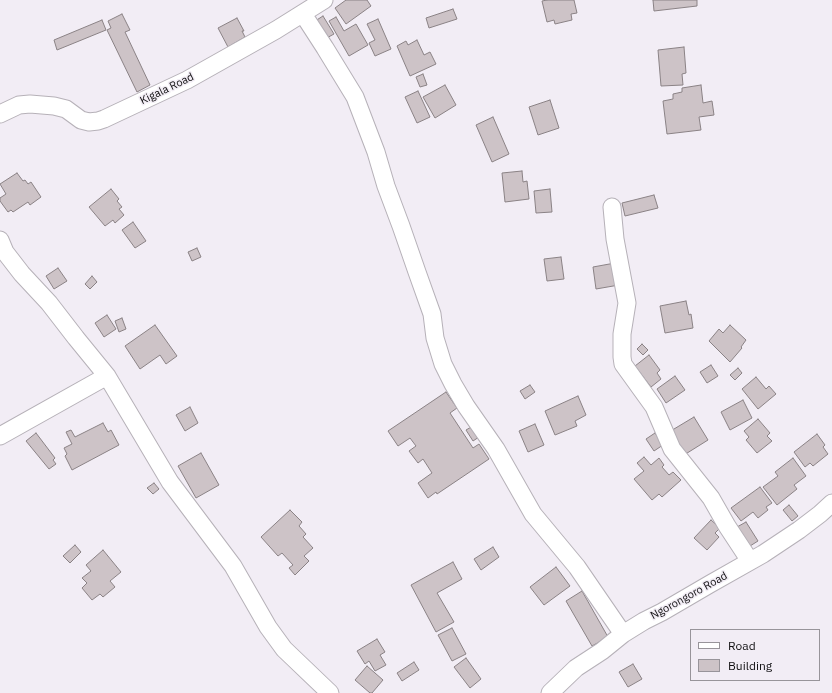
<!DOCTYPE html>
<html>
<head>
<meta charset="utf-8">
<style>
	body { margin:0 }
	#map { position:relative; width:832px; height:693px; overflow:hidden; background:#f2edf5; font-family:"IBM Plex Sans",sans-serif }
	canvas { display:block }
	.legend { position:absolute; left:690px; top:629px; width:130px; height:52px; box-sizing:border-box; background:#f2edf5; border:1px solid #98949a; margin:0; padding:5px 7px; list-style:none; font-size:12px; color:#100f11 }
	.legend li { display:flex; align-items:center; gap:8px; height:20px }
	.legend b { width:20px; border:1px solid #98949a }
</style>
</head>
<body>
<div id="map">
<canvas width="832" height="693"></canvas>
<ul class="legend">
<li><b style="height:5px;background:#fff"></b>Road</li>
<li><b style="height:11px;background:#cdc3c7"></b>Building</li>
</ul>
</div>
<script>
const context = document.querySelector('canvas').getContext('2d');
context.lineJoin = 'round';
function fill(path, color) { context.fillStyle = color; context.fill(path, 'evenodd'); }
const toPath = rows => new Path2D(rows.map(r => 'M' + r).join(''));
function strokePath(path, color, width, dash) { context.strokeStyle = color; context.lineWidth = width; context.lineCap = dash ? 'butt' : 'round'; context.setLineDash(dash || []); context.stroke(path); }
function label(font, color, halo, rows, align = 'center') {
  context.font = font + ' "IBM Plex Sans",sans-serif'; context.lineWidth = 3; context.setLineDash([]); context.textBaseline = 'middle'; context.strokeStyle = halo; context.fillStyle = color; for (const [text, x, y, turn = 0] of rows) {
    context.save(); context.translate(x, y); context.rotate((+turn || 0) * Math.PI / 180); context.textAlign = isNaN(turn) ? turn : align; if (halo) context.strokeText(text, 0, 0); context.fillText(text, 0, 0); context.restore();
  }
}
const building = toPath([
	[346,0,367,0,371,6,346,24,335,8,346,0],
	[547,0,574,0,577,13,571,14,572,20,555,24,554,20,547,22,542,1,547,0],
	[653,0,697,0,697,6,654,11,653,0],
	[453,9,457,19,429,28,426,18,453,9],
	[122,14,130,30,125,32,150,85,137,92,107,30,111,28,108,21,122,14],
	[323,16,334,34,323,40,312,23,323,16],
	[336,17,344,31,356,24,368,45,349,56,329,21,336,17],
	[237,18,244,31,242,31,245,37,228,47,218,28,237,18],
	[378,19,391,49,375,56,369,43,375,40,367,24,378,19],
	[102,20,106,30,57,50,54,40,102,20],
	[417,40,424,55,430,52,436,64,410,76,397,46,406,41,408,45,417,40],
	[684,47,686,73,682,74,683,85,661,86,658,50,684,47],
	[423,74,427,85,420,87,416,77,423,74],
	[445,85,456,105,435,118,423,97,445,85],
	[701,85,703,103,712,101,714,115,699,117,701,130,667,134,663,101,673,99,673,94,682,92,682,88,701,85],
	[418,91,430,117,417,123,405,97,418,91],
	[550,100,559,128,538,135,529,107,550,100],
	[493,117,509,154,492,162,476,125,493,117],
	[522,171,523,182,527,181,529,199,505,202,502,173,522,171],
	[17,173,23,181,25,180,28,184,31,182,41,197,30,205,28,202,13,212,11,210,8,212,0,201,0,198,6,194,0,184,17,173],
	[111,189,119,199,117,201,122,207,119,209,124,215,115,223,113,220,105,226,89,207,111,189],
	[550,189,552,212,536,213,534,191,550,189],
	[654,195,658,208,625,216,622,203,654,195],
	[133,222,146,241,135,248,122,230,133,222],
	[197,248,201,257,192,261,188,252,197,248],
	[561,257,564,279,547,281,544,259,561,257],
	[615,263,619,285,596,289,593,267,615,263],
	[58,268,67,281,54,289,46,276,58,268],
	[92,276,97,282,90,289,85,284,92,276],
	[686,301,689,315,691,314,693,328,665,333,660,306,686,301],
	[107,315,116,329,104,337,95,323,107,315],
	[122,318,126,329,119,332,115,321,122,318],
	[155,325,177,356,166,364,160,355,140,369,125,346,155,325],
	[730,325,746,340,741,347,742,348,730,362,709,341,719,329,723,333,730,325],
	[642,344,648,350,643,355,637,349,642,344],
	[649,355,660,370,657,373,661,379,651,387,635,366,649,355],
	[711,365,718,376,707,383,700,372,711,365],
	[738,368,742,373,735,380,730,375,738,368],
	[675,376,685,390,666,403,657,389,675,376],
	[756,377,766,389,769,386,776,394,758,409,742,389,756,377],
	[530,385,535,392,525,399,520,391,530,385],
	[446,392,457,408,450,413,473,448,479,444,489,459,437,494,436,492,428,498,418,483,432,473,423,459,418,463,409,451,416,446,410,438,398,446,388,431,446,392],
	[578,396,586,415,575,421,577,426,555,435,545,411,578,396],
	[743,400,752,418,730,430,721,412,743,400],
	[190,407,198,423,185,431,176,415,190,407],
	[694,417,708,440,684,455,669,432,694,417],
	[758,419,770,433,767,436,772,441,757,453,746,440,749,437,744,431,758,419],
	[103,423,108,432,111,430,119,445,72,470,65,456,67,454,64,448,72,444,66,432,71,430,75,437,103,423],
	[535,424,544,445,528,452,519,431,535,424],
	[473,426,479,437,473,441,466,430,473,426],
	[36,433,55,458,53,460,56,464,49,469,26,441,36,433],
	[655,433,663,445,654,451,646,439,655,433],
	[817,434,825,445,823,447,828,454,813,466,810,463,805,467,794,452,817,434],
	[201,453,219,485,196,498,178,466,201,453],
	[644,457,651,465,659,458,664,465,662,467,669,475,673,472,681,480,662,497,659,494,652,500,634,479,644,471,637,463,644,457],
	[793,458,806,476,794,485,797,489,777,505,763,487,778,476,775,472,793,458],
	[154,483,159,489,153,494,147,488,154,483],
	[760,487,772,503,766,507,768,510,758,518,753,512,741,521,731,508,760,487],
	[789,505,798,516,792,521,783,510,789,505],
	[290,510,302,522,299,526,306,534,303,537,313,548,304,556,309,561,295,575,289,568,293,565,282,553,278,556,261,537,290,510],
	[711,520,720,528,715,533,719,537,707,550,694,538,711,520],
	[746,522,758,541,750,546,737,527,746,522],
	[75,545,81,552,70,563,63,556,75,545],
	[493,547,499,557,481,570,474,559,493,547],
	[103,550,121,572,110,581,115,587,103,597,100,594,92,600,82,588,87,583,82,578,91,571,86,565,103,550],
	[453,562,462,579,437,593,454,622,436,632,411,585,453,562],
	[556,567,570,586,544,605,530,587,556,567],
	[582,591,608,637,592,646,566,601,582,591],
	[452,628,466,654,452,661,438,635,452,628],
	[377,639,385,652,380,655,386,665,375,671,369,661,365,664,357,651,377,639],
	[466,658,481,679,470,688,454,667,466,658],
	[414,662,419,670,402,681,397,673,414,662],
	[633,664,642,679,628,687,619,672,633,664],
	[367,666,383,680,372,693,370,693,355,680,367,666]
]);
const minor = toPath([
	[303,14,325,48,355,97,376,152,386,186,401,226,417,272,432,314,435,338,443,364,453,384,466,406,496,449,533,514,577,567,623,634],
	[0,114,19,105,30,104,54,106,66,109,81,120,89,122,98,121,104,119,187,80,276,30,324,0],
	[612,207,615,239,627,303,622,334,622,357,623,364,654,407,672,449,711,498,727,526,750,561],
	[0,240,5,252,22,274,49,303,76,338,107,376,170,482,233,566,268,627,284,649,330,693],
	[0,436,107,376],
	[550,693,576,668,602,651,623,634,644,621,662,612,710,584,763,554,799,530,820,514,832,503]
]);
const streetNames = [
	["Kigala Road",167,89,-26],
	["Ngorongoro Road",689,596,-29]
];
fill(building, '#cdc3c7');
strokePath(building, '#8a8285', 1);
strokePath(minor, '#b6b1b8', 19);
strokePath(minor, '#fff', 17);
label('11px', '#100f11', '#f2edf5', streetNames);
</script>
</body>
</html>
